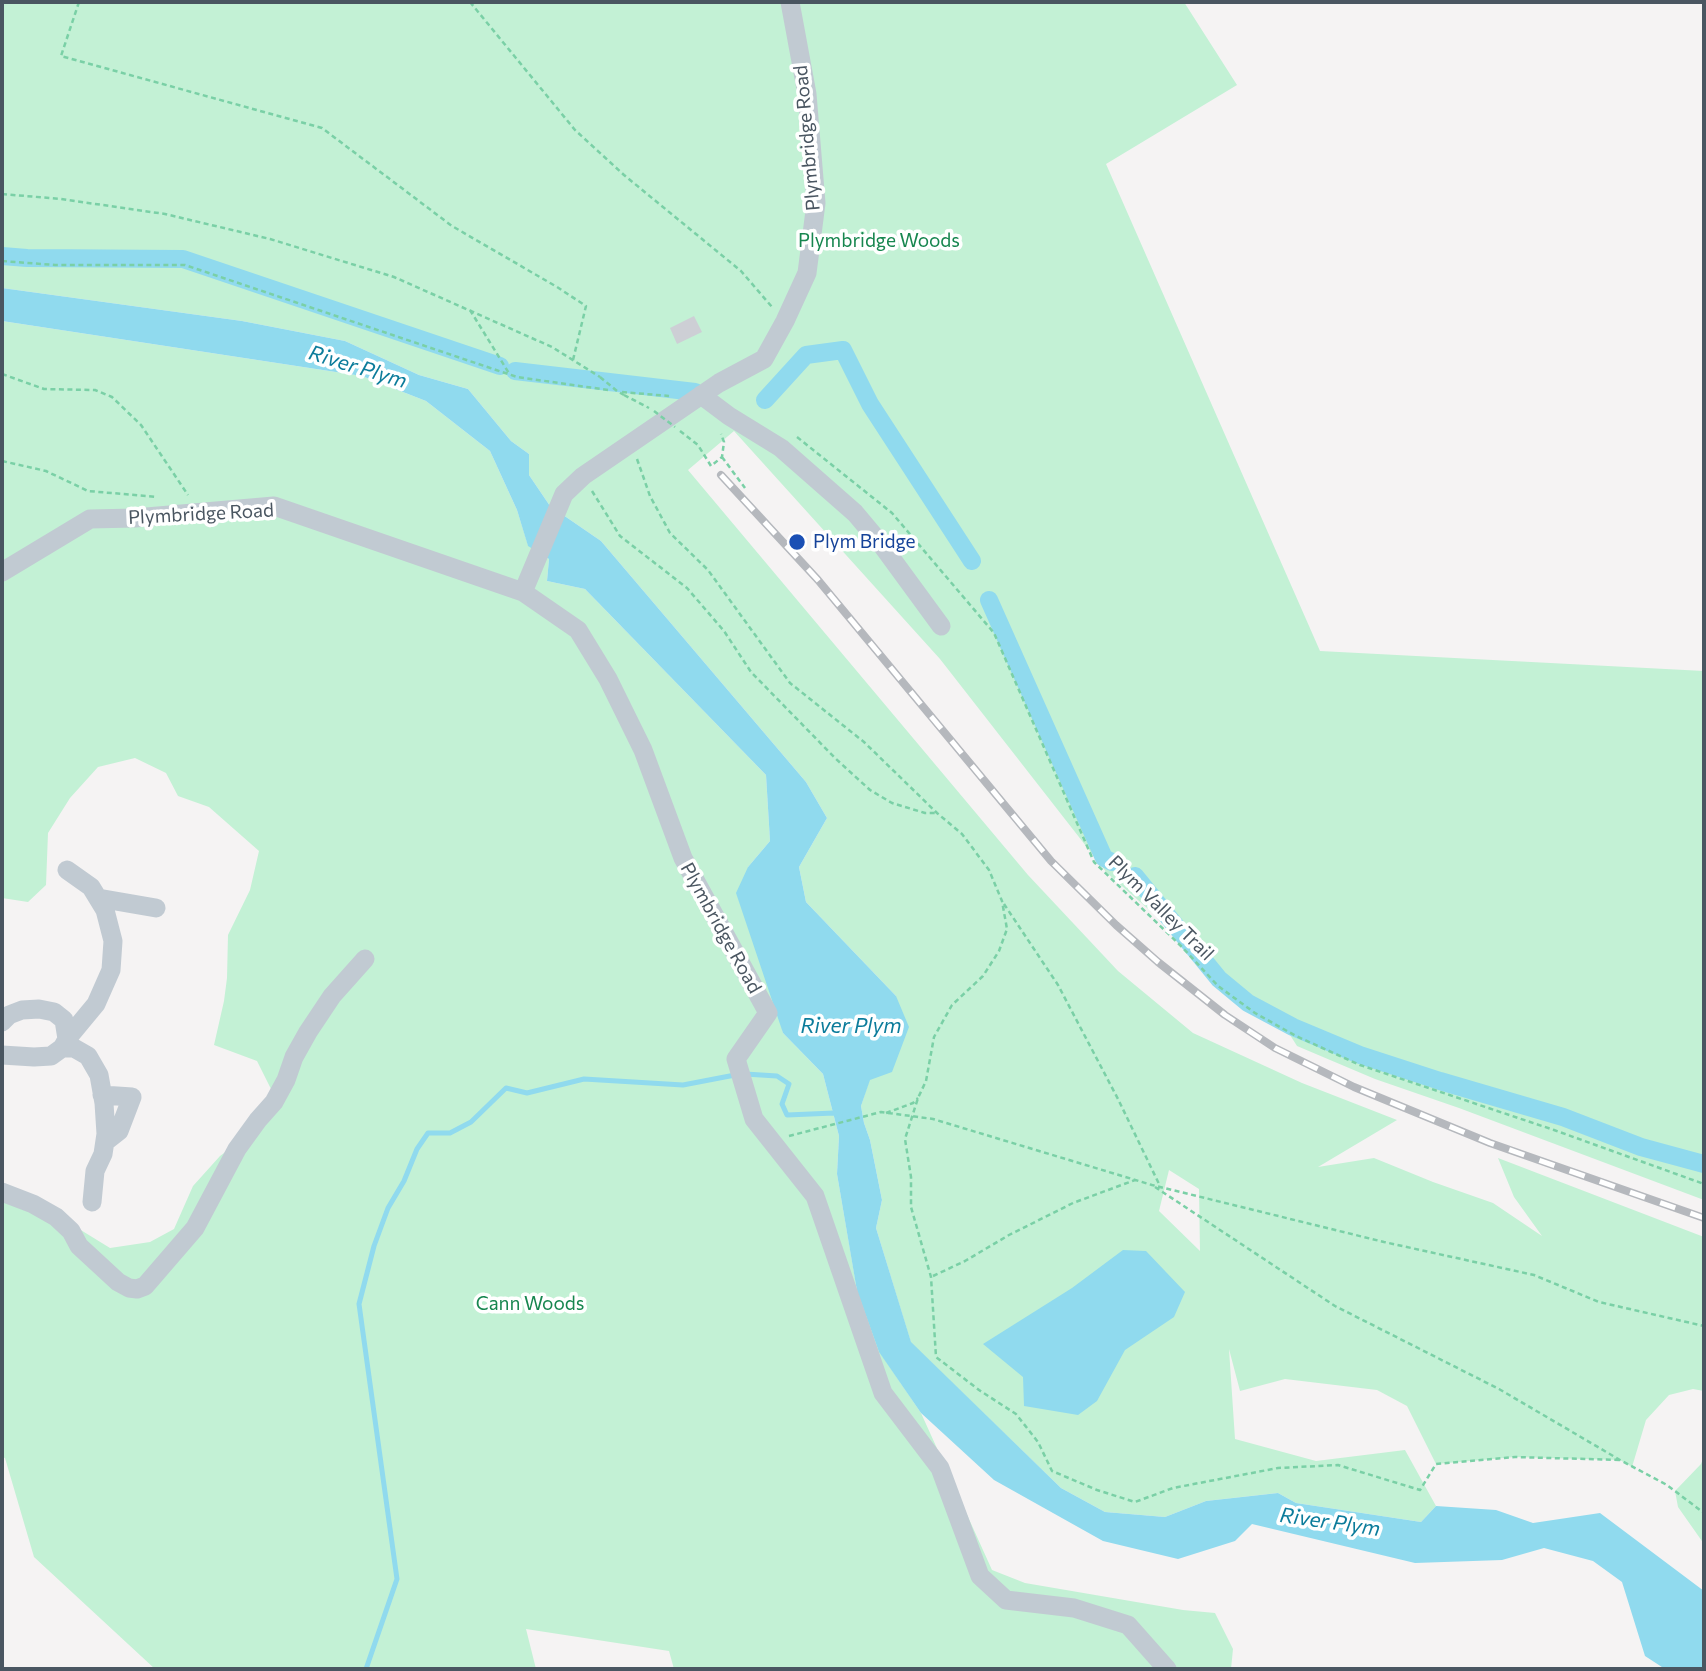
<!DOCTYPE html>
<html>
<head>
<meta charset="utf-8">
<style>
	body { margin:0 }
	#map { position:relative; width:1706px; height:1671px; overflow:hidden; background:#f5f3f3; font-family:Commissioner,sans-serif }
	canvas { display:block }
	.frame { position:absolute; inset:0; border:4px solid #4a5661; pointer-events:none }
</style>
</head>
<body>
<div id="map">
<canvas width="1706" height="1671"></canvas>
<div class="frame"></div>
</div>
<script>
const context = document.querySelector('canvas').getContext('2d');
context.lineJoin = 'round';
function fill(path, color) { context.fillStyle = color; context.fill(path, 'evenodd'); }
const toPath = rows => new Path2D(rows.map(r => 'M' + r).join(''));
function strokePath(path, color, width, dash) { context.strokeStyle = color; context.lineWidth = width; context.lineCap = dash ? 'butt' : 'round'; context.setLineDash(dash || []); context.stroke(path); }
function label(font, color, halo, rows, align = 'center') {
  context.font = font + ' Commissioner,sans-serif'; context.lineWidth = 7; context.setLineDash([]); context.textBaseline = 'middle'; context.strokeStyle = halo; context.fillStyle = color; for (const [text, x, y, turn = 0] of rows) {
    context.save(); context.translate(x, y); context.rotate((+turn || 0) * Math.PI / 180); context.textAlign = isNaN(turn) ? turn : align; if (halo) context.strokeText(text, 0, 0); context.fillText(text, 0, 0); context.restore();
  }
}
const green = toPath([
	[2,2,1184,2,1237,85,1106,164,1320,651,1704,671,1704,1200,1459,1108,1375,1079,1297,1046,1276,1013,1218,970,1107,873,940,659,734,431,688,470,1028,875,1118,971,1193,1033,1302,1083,1397,1120,1318,1167,1374,1158,1433,1182,1493,1203,1542,1236,1514,1197,1498,1158,1704,1237,1704,1391,1693,1389,1669,1395,1646,1420,1632,1467,1620,1460,1515,1457,1436,1464,1407,1406,1377,1390,1285,1379,1240,1391,1229,1349,1235,1439,1316,1461,1405,1450,1436,1506,1421,1522,1296,1503,1278,1493,1206,1501,1165,1517,1105,1512,1061,1488,911,1343,876,1228,882,1200,870,1140,864,1123,861,1106,896,996,806,902,799,867,827,818,806,782,601,541,550,506,529,475,529,454,511,441,468,389,419,375,345,341,242,321,2,288],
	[1169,1170,1199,1189,1200,1251,1159,1211],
	[2,321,362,376,426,401,490,451,517,510,528,545,549,559,547,581,585,589,766,775,770,841,748,867,783,1033,823,1074,839,1136,837,1174,857,1290,879,1351,921,1413,992,1570,1025,1583,1183,1610,1215,1613,1233,1649,1231,1669,674,1669,669,1651,526,1629,536,1669,155,1669,34,1557,5,1458,2,1457,2,1194,71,1224,110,1248,150,1242,174,1229,193,1186,220,1156,255,1130,273,1093,257,1061,214,1045,224,1001,227,978,228,935,250,890,259,851,209,807,178,796,166,773,135,758,98,767,70,798,48,833,46,885,28,902,2,898],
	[1704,1456,1704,1544,1678,1507,1675,1491,1701,1464]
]);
const water = toPath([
	[2,288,242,321,345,341,419,375,468,389,511,441,529,454,529,475,550,506,601,541,806,782,827,818,799,867,806,902,896,996,909,1027,892,1072,870,1080,861,1106,864,1123,870,1140,882,1200,876,1228,911,1342,1061,1488,1105,1512,1165,1517,1206,1501,1278,1493,1296,1503,1421,1522,1436,1506,1496,1510,1533,1523,1600,1513,1704,1591,1704,1669,1665,1669,1645,1656,1622,1582,1593,1561,1544,1548,1502,1560,1415,1563,1252,1524,1235,1541,1178,1559,1103,1541,994,1480,921,1413,879,1352,857,1291,837,1174,839,1136,823,1074,783,1033,736,893,748,867,770,841,766,775,585,589,547,581,549,559,528,546,517,510,490,451,426,401,362,376,2,321],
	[1123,1250,1146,1251,1185,1292,1174,1317,1125,1350,1097,1401,1078,1415,1024,1406,1023,1377,983,1344,1072,1288]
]);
const stream = toPath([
	[745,1074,777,1076,789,1084,782,1104,787,1115,834,1113,840,1116],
	[366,1669,397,1579,359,1304,374,1246,388,1208,404,1181,417,1149,428,1133,450,1133,471,1122,506,1088,527,1093,584,1079,683,1085,735,1075]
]);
const canal = toPath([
	[2,256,27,258,183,259,500,366],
	[515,371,695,392],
	[765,400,806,355,843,350,870,404,972,561],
	[989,600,1104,858,1112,862],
	[1135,876,1219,979,1248,1003,1293,1027,1360,1055,1440,1081,1563,1117,1641,1147,1704,1164]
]);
const building = toPath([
	[694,316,702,332,677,344,670,328]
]);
const path = toPath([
	[79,2,61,56,322,128,452,226,557,287,586,306,573,360],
	[470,2,575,130,624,175,741,271,772,307],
	[2,194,61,199,165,214,270,239,394,277,552,347,600,377],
	[2,261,55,265,185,265,517,377,608,390],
	[470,310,510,375],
	[2,374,44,389,95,390,112,397,141,425,188,495],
	[622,392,669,396],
	[624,395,649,408],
	[680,431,698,445,711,466,722,457,724,442,721,434],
	[797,437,892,513,994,633,1094,862,1182,947,1218,986,1255,1013,1296,1036,1360,1065,1554,1130,1704,1184],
	[722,457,745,488],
	[637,459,650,496,670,533,708,570,790,683,864,742,937,813,962,834,989,870,1002,901,1007,929,999,951,983,976,952,1005,934,1037,926,1081,918,1098,905,1139,911,1177,911,1207,931,1277,936,1357,979,1390,1016,1414,1038,1442,1052,1471,1097,1490,1135,1502,1173,1488,1278,1468,1338,1465,1420,1490,1436,1464,1515,1457,1620,1460],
	[2,461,46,471,88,491,157,497],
	[592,491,620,536,687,588,724,631,751,672,836,759,870,790,892,803,925,813,937,813],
	[1004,904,1058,985,1118,1099,1160,1186],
	[886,1113,913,1103,918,1098],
	[789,1136,881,1112,933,1119,1152,1185,1384,1242,1534,1275,1599,1302,1704,1326],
	[1155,1187,1335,1306,1499,1389,1620,1460,1667,1485,1704,1513],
	[933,1276,965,1261,1009,1235,1073,1203,1135,1180]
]);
const minor = toPath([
	[701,395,729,416,781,448,855,513,881,544,941,626],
	[2,572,90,519,135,518,274,506,523,592,578,630,608,679,643,750,683,858,768,1013,736,1059,754,1119,815,1196,883,1393,940,1468,980,1576,1006,1600,1074,1608,1128,1625,1167,1669],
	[523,592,564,494,583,476,719,383,764,359,785,321,807,273,816,203,807,94,790,2],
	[98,898,156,908],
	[2,1022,9,1015,22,1010,39,1009,54,1012,64,1020,67,1039,62,1048,51,1056,34,1057,2,1055],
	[67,1039,96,1004,111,970,113,941,105,910,91,887,67,870],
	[62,1048,74,1048,88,1056,99,1075,104,1103,106,1134,103,1154,95,1171,92,1202],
	[102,1095,132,1097,119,1131,105,1142],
	[2,1192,33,1204,56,1217,71,1231,79,1246,118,1282,129,1288,137,1289,145,1286,195,1228,237,1149,258,1120,274,1102,286,1080,294,1057,308,1032,332,996,365,959]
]);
const rail = toPath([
	[721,475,818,580,1051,861,1116,925,1158,962,1225,1015,1275,1048,1354,1087,1490,1143,1704,1218]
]);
const pathBridge = toPath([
	[600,377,617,391,624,395],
	[654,411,675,427]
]);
const markers = [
	[797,542,9,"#1a4fb4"]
];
const streetNames = [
	["Plymbridge Road",807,138,-95],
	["Plymbridge Road",201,514,-3],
	["Plym Valley Trail",1161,908,45],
	["Plymbridge Road",721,928,61]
];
const parkNames = [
	["Plymbridge Woods",879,241],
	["Cann Woods",530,1304]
];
const transitNames = [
	["Plym Bridge",813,542]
];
const waterNames = [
	["River Plym",358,367,17],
	["River Plym",851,1026],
	["River Plym",1330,1522,8]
];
fill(green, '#c3f1d5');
fill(water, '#90daee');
strokePath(stream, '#90daee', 5);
strokePath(canal, '#90daee', 18);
fill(building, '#cdcfd5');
strokePath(path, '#7ad0a6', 2.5, [5, 3.5]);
strokePath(minor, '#c1cad2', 19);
strokePath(rail, '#b5b8bd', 8);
strokePath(rail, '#fff', 5, [16]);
strokePath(pathBridge, '#7ad0a6', 2.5, [5, 3.5]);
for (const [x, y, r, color] of markers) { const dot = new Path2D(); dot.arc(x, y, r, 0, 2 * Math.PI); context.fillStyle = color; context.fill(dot); strokePath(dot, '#fff', 2.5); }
label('19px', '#4a5661', '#fff', streetNames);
label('19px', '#17864f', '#fff', parkNames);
label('19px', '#164399', '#fff', transitNames, 'left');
label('italic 21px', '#0c7c9b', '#fff', waterNames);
</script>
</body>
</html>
